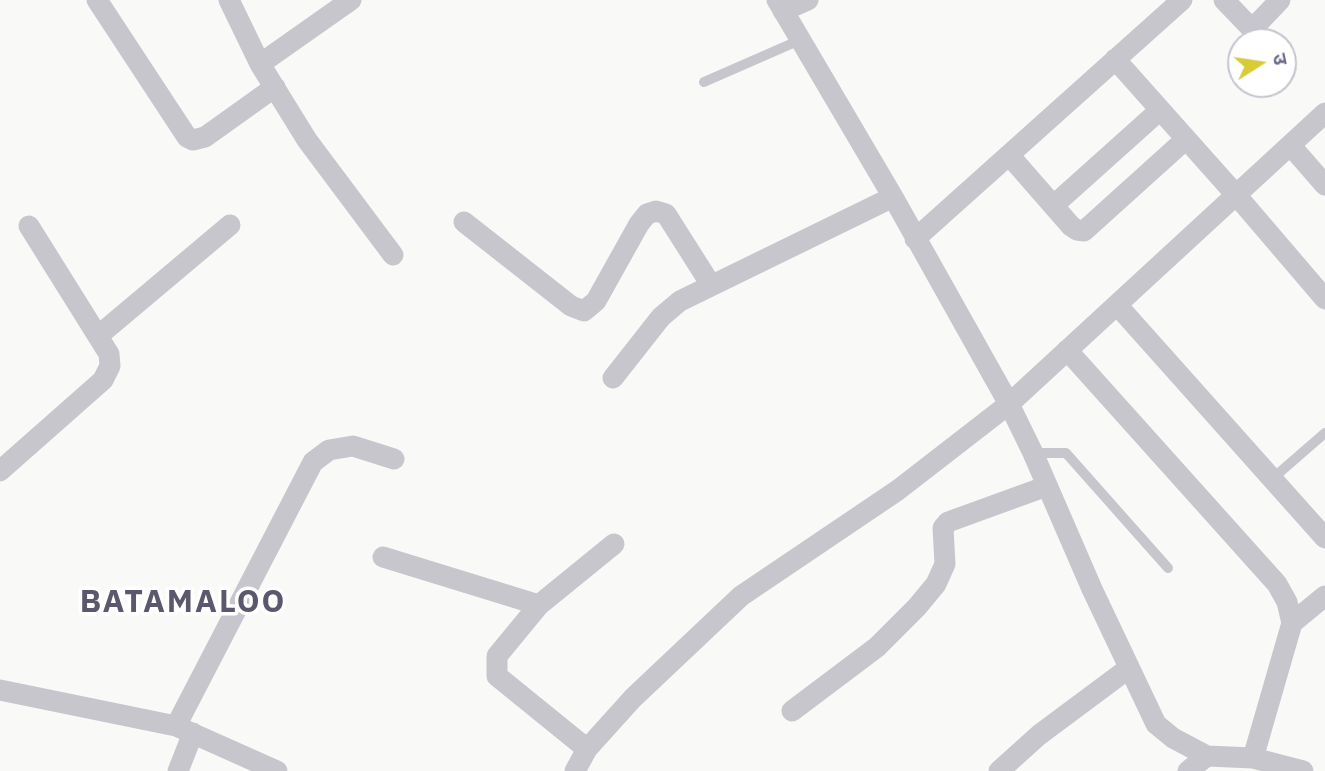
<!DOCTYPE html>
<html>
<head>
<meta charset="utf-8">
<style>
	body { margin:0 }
	#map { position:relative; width:1325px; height:771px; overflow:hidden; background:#f9faf8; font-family:"IBM Plex Sans","Noto Sans Devanagari",sans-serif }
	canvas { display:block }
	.north { position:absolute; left:1227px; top:28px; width:70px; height:70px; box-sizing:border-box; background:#fff; border:2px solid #c5c4cf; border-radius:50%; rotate:78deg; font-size:19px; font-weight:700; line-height:28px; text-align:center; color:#6e6b87 }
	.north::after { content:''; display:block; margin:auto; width:24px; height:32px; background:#d9ca38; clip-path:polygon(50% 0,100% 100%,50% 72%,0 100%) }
</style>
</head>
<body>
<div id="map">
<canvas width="1325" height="771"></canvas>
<div class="north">उ</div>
</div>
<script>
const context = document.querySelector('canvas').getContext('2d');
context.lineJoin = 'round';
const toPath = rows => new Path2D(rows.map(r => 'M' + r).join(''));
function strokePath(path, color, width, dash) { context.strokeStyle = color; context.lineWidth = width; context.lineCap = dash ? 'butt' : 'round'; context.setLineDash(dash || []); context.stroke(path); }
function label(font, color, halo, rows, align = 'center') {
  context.font = font + ' "IBM Plex Sans",sans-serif'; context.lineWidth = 7; context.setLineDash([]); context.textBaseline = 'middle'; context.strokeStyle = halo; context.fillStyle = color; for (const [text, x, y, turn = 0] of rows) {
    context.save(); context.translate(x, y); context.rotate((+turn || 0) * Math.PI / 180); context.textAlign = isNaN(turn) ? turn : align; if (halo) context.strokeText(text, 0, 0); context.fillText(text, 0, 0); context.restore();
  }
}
const lane = toPath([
	[704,82,800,40],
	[1033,453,1066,453,1168,568],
	[1272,479,1325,433]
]);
const street = toPath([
	[97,0,187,137,193,140,205,137,275,87],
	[229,0,260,64,307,140,393,255],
	[777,0,893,197,1009,404,1033,453,1092,589,1156,724,1173,738,1207,756,1253,758,1303,771],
	[1224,0,1248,25,1256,24,1261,20,1280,0],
	[783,11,808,0],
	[1115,59,1237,196,1325,299],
	[260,64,351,0],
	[1291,146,1325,185],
	[1009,155,1071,226,1077,230,1084,231,1186,139],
	[1054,205,1160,110],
	[464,222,571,306,584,311,596,301,639,224,647,214,656,211,666,214,711,285],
	[915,239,1182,0],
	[1118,306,1325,538],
	[98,336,230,225],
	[1067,350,1277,584,1287,602,1292,623,1253,758],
	[613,378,661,317,680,301,893,197],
	[0,471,103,380,110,366,109,354,29,226],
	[383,557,539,605],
	[1292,623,1325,596],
	[0,690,176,726,277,771],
	[792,711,877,647,917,607,936,584,945,564,943,528,948,522,1047,486],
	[176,726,313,462,329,450,353,446,394,459],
	[587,749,497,676,497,656,539,605,614,544],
	[178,771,193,733],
	[575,771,587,749,633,698,741,596,898,490,1009,404,1325,113],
	[999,771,1039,735,1129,668],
	[1188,771,1207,756]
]);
const districtNames = [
	["BATAMALOO",183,603]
];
strokePath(lane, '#c7c6cd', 10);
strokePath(street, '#c7c6cd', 21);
context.letterSpacing = '2px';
label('bold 32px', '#5b586d', '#fff', districtNames);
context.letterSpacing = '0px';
</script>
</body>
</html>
